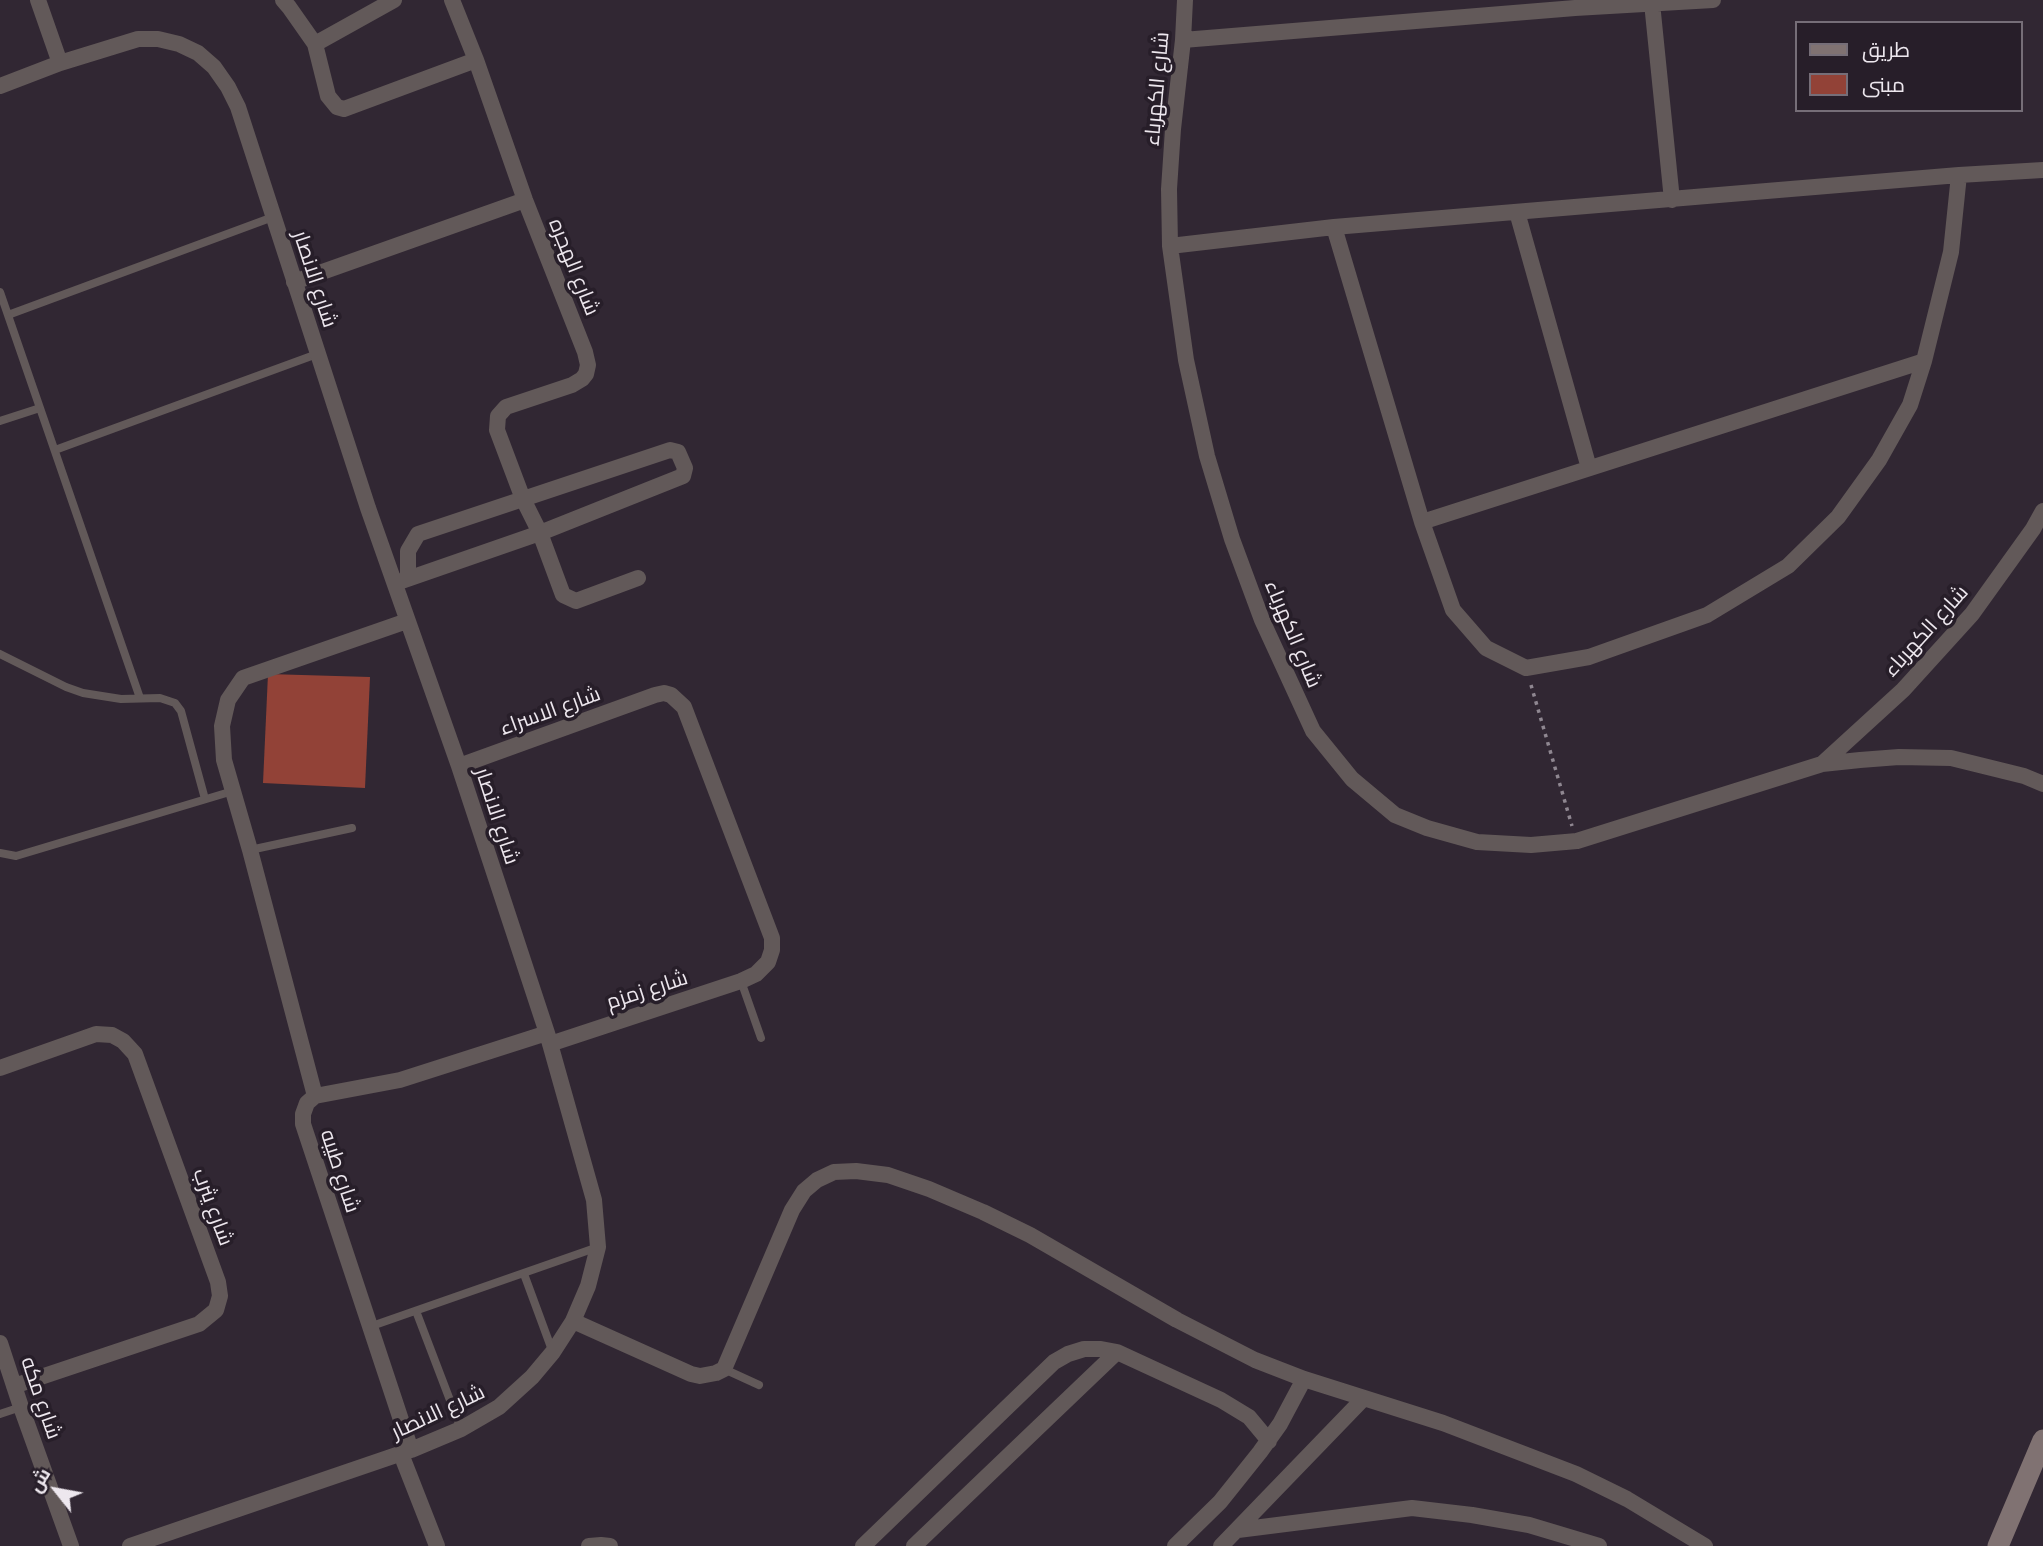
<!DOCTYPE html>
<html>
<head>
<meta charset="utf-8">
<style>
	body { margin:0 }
	#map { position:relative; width:2043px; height:1546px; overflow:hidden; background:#312733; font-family:"Playfair Display",Cairo,serif }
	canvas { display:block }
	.legend { position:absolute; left:1795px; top:21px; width:228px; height:91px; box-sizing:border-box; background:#271e29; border:2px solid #766e78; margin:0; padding:9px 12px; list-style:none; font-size:21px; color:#ede7ee }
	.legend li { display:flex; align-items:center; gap:14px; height:35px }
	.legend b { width:35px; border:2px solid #766e78 }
	.north { position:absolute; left:21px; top:1455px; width:70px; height:70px; -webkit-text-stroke:5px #271e29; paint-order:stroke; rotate:301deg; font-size:19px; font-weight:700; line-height:28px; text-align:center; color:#ede7ee }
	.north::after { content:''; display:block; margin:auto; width:24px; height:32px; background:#ede7ee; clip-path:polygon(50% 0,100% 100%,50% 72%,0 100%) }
</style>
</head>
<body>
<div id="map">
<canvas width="2043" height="1546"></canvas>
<ul class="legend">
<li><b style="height:9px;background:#807272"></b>طريق</li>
<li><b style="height:19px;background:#924237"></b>مبنى</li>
</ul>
<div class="north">ش</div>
</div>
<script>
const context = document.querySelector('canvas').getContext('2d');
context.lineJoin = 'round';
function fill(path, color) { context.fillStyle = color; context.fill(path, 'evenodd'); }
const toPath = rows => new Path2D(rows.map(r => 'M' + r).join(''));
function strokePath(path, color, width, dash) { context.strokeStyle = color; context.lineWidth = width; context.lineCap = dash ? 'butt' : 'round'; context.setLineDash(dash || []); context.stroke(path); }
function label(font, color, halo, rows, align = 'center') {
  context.font = font + ' "Playfair Display",Cairo,serif'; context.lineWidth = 7; context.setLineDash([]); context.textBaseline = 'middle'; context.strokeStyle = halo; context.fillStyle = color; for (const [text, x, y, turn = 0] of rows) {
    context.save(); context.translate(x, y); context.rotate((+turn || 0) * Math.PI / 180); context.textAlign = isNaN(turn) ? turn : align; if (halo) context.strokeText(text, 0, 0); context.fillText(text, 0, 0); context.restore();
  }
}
const building = toPath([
	[268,674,370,677,365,788,263,783]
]);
const path = toPath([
	[1531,685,1572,826]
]);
const service = toPath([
	[0,292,140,698],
	[8,315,273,217],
	[0,421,40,408],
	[55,450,317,354],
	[0,654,66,687,83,693,121,699,160,698,175,703,181,711,205,799],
	[250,850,352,828],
	[0,853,16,856,233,791],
	[741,981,761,1038],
	[524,1274,552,1350],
	[416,1311,461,1429],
	[369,1327,598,1247],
	[724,1369,759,1385],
	[0,1414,21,1407]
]);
const minor = toPath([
	[38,0,60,63],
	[283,0,289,7,315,44,328,96,337,107,344,109,476,60],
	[452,0,476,60,525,200,585,352,588,365,586,374,582,379,572,385,506,407,498,416,497,430,523,499,540,533,563,595,576,601,638,578],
	[1185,0,1183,40,1173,129,1169,189,1170,246,1186,360,1207,456,1232,539,1262,620,1313,731,1352,779,1395,815,1427,828,1477,842,1531,845,1577,841,1822,764,1860,760,1899,757,1951,758,2024,776,2043,784],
	[1652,3,1672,200],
	[1183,40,1575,8,1713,0],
	[315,44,394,0],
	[0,86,60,63,138,39,158,39,179,44,198,53,214,67,228,87,238,107,368,508,459,766,547,1033,594,1200,598,1247,588,1286,573,1321,553,1352,532,1377,499,1407,461,1429,411,1450,130,1546],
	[1517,212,1589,468],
	[1334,227,1422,522,1453,610,1486,648,1526,668,1589,657,1707,615,1788,566,1838,517,1879,460,1910,405,1924,361,1951,252,1959,175],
	[1170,246,1334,227,1959,175,2043,170],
	[294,282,525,200],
	[1422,522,1924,361],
	[396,583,540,533,683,476,685,468,678,452,670,450,418,534,408,551,408,578],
	[1822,764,1903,690,1972,614,2033,529,2043,511],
	[459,766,655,695,664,693,671,695,684,707,772,938,772,950,768,962,756,974,741,981,550,1044],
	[0,1068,96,1034,112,1035,123,1041,135,1054,218,1282,220,1296,216,1310,199,1324,14,1386],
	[315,1096,250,850,224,760,222,726,228,700,243,678,407,621],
	[573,1321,691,1374,700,1376,716,1373,724,1369,792,1210,804,1191,817,1180,834,1172,856,1171,888,1175,929,1189,983,1212,1030,1235,1177,1320,1255,1360,1304,1379,1443,1423,1576,1474,1627,1499,1705,1546],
	[0,1343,21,1407,71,1546],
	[411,1450,303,1124,303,1114,307,1103,315,1096,400,1080,547,1033],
	[401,1454,437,1546],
	[1238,1530,1412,1508,1472,1515,1529,1525,1599,1546],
	[589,1546,601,1545,610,1546],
	[863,1546,1054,1362,1068,1354,1084,1349,1101,1349,1117,1352,1221,1400,1249,1417,1269,1441],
	[914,1546,1117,1352],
	[1175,1546,1220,1502,1260,1452,1280,1424,1304,1379],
	[1221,1546,1364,1398]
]);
const secondary = toPath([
	[1998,1546,2043,1440]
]);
const streetNames = [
	["شارع الكهرباء",1157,89,-85],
	["شارع الهجره",574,267,68],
	["شارع الانصار",315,279,72],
	["شارع الكهرباء",1926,631,-48],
	["شارع الكهرباء",1293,634,67],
	["شارع الاسراء",550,711,-20],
	["شارع الانصار",497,816,72],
	["شارع زمزم",647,990,-18],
	["شارع طيبه",340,1171,72],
	["شارع يثرب",213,1207,70],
	["شارع مكه",41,1398,71],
	["شارع الانصار",438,1412,-25]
];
fill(building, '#924237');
strokePath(path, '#8f8791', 3.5, [3.5, 5]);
strokePath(service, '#625959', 8);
strokePath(minor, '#625959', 16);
strokePath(secondary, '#807272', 21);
label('21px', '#ede7ee', '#271e29', streetNames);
</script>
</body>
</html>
